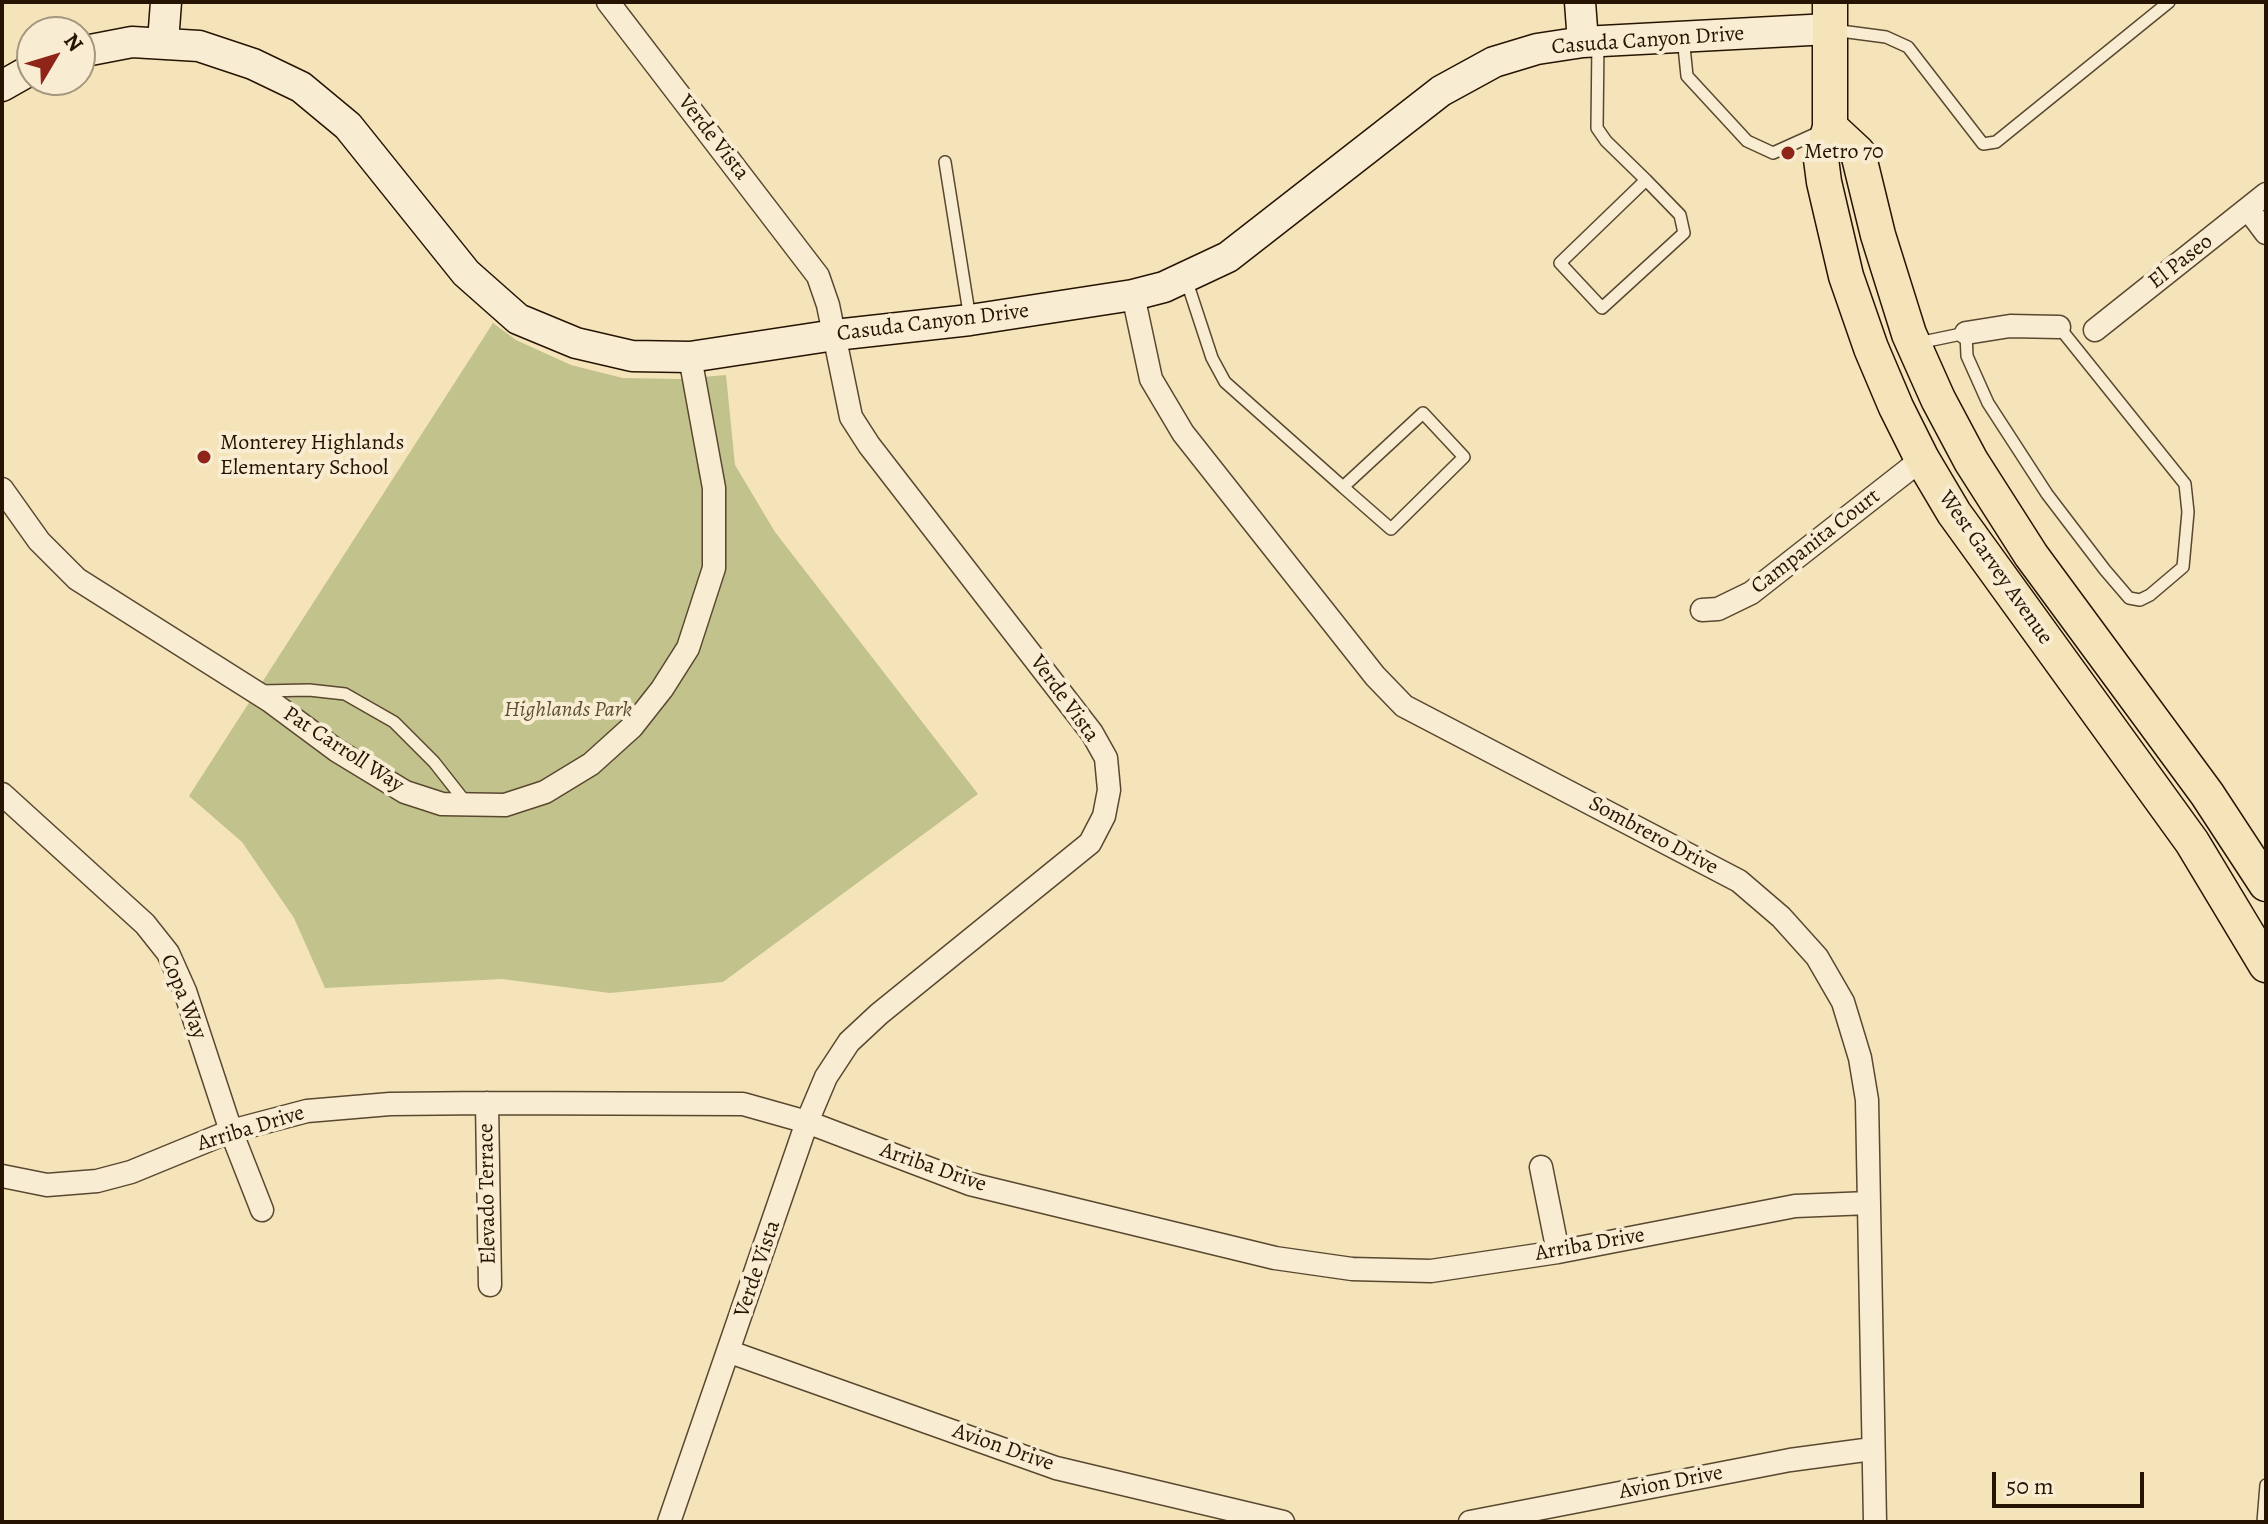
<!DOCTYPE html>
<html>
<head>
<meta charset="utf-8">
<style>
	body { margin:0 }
	#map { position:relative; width:2268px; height:1524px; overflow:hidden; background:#f5e4b9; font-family:Alegreya,serif }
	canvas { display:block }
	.frame { position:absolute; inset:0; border:4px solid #271302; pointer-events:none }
	.north { position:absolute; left:16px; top:16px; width:80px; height:80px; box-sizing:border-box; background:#f8edd2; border:2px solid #a4967f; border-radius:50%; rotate:52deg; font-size:22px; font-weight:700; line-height:32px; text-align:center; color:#271302 }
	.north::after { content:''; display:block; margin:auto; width:28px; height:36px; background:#8f2418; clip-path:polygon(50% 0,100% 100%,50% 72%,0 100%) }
	.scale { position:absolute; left:1992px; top:1472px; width:152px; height:36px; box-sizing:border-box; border:4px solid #271302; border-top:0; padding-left:10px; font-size:24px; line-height:28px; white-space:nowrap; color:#271302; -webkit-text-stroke:6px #f8edd2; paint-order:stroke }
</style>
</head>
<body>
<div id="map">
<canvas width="2268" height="1524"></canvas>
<div class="frame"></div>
<div class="north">N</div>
<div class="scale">50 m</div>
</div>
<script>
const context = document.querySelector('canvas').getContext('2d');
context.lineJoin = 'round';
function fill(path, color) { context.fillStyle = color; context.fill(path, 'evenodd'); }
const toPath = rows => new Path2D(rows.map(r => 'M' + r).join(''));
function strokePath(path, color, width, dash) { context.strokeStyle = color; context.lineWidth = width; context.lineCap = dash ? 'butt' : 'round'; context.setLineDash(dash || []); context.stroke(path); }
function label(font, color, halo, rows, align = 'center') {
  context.font = font + ' Alegreya,serif'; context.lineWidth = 8; context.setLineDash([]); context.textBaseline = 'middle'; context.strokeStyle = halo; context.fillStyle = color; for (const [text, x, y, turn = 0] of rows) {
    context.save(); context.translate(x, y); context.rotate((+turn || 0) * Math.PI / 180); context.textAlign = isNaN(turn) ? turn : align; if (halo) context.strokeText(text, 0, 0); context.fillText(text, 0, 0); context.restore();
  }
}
const green = toPath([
	[493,323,516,340,571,365,623,378,681,379,726,375,735,465,775,532,978,794,723,982,610,993,502,979,325,988,294,918,242,842,189,796]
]);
const lane = toPath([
	[1833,30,1886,37,1908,47,1983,144,1996,142,2169,2],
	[1683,37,1687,76,1747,141,1773,153,1822,131],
	[1598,42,1597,128,1606,141,1646,180,1680,215,1684,233,1602,308,1560,263,1646,180],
	[945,162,970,319],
	[1186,279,1212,358,1225,382,1343,487,1423,413,1464,457,1391,529,1343,487],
	[1918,343,1966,333,1967,356,1988,403,2047,494,2105,570,2129,598,2140,600,2150,595,2183,567,2188,512,2185,484,2059,327],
	[261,691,309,690,345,694,394,722,434,762,467,804],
	[2263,1522,2266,1485]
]);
const street = toPath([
	[608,2,818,276,828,305,851,417,869,445,1092,733,1106,758,1109,790,1104,816,1090,843,879,1014,849,1042,826,1077,807,1122,669,1522],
	[2248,209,2266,233],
	[1133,295,1151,379,1183,433,1375,676,1404,706,1739,881,1781,917,1817,957,1843,1002,1860,1058,1867,1100,1875,1522],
	[2095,330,2266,194],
	[1966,333,2010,326,2059,327],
	[2,489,39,541,77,579,270,701,336,750,405,792,442,804,505,805,545,792,591,764,632,727,662,689,688,648,714,568,714,488,690,357],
	[1702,610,1718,609,1751,593,1922,459],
	[2,794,145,924,168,953,185,991,231,1131,262,1210],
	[487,1103,490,1285],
	[1541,1167,1558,1252],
	[2,1176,47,1185,97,1181,131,1172,231,1131,307,1111,390,1104,487,1103,743,1104,807,1122,970,1184,1275,1258,1352,1269,1431,1271,1558,1252,1795,1206,1869,1203],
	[730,1352,1056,1468,1283,1522],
	[1470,1522,1790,1460,1872,1449]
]);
const secondary = toPath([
	[1580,2,1583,42],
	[163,42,166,2],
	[80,52,132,42,199,46,253,64,301,87,348,126,466,273,518,319,576,343,632,356,690,357,835,335,970,320,1133,295,1164,287,1228,257,1441,91,1494,62,1537,49,1583,42,1829,29],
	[2,86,32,69]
]);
const primary = toPath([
	[1830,2,1830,127,1821,159,1824,182,1846,276,1871,348,1896,407,1922,459,1954,513,2192,842,2266,965],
	[1830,127,1858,153,1878,235,1909,334,1938,399,1971,461,2031,555,2207,794,2266,884]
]);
const markers = [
	[1788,153,8,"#8f2418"],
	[204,457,8,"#8f2418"]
];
const streetNames = [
	["Casuda Canyon Drive",1648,41,-4],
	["Verde Vista",713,138,52],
	["El Paseo",2181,262,-38],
	["Casuda Canyon Drive",933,323,-7],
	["Campanita Court",1816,542,-38],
	["West Garvey Avenue",1995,568,55],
	["Verde Vista",1064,699,54],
	["Pat Carroll Way",343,750,33],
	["Sombrero Drive",1653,836,28],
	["Copa Way",183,997,68],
	["Arriba Drive",251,1129,-17],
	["Arriba Drive",933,1168,19],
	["Elevado Terrace",488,1194,-91],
	["Arriba Drive",1590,1245,-10],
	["Verde Vista",758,1269,-71],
	["Avion Drive",1003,1448,19],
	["Avion Drive",1671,1483,-11]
];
const poiNames = [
	["Metro 70",1804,153],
	["Monterey Highlands",220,444],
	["Elementary School",220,469]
];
const parkNames = [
	["Highlands Park",568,711]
];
fill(green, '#c1c28c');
strokePath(lane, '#5a4730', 14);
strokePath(street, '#5a4730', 25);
strokePath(secondary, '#271302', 33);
strokePath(primary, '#271302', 37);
strokePath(lane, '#f8edd2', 11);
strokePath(street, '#f8edd2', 22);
strokePath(secondary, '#f8edd2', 30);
strokePath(primary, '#f5e4b9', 34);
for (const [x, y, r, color] of markers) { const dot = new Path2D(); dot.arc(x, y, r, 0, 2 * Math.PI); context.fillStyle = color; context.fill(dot); strokePath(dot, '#f8edd2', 3); }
label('22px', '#271302', '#f8edd2', streetNames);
label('22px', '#271302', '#f8edd2', poiNames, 'left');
label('italic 22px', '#5d5032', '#f8edd2', parkNames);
</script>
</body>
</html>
